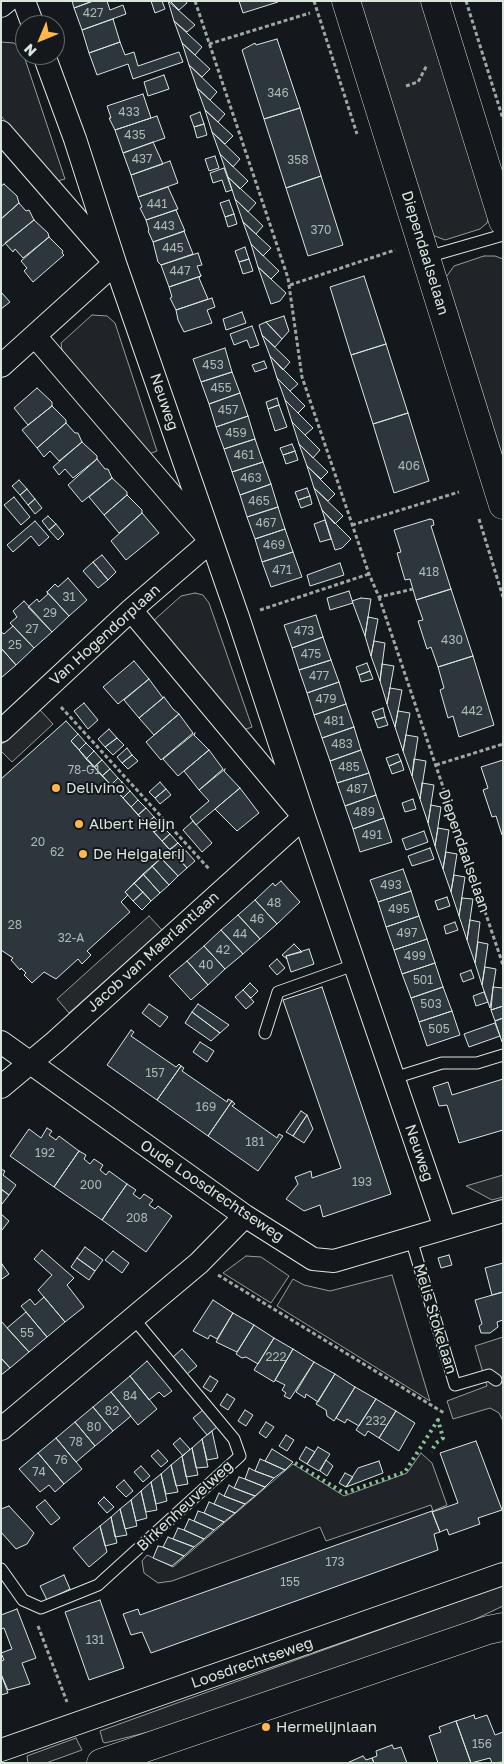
<!DOCTYPE html>
<html>
<head>
<meta charset="utf-8">
<style>
	body { margin:0 }
	#map { position:relative; width:504px; height:1764px; overflow:hidden; background:#14181c; font-family:"Golos Text",sans-serif }
	canvas { display:block }
	.frame { position:absolute; inset:0; border:2px solid #d8e6dc; pointer-events:none }
	.north { position:absolute; left:15px; top:15px; width:50px; height:50px; box-sizing:border-box; background:#14181c; border:1px solid #626a69; border-radius:50%; rotate:225deg; font-size:14px; font-weight:700; line-height:20px; text-align:center; color:#d8e6dc }
	.north::after { content:''; display:block; margin:auto; width:18px; height:22px; background:#ffb74d; clip-path:polygon(50% 0,100% 100%,50% 72%,0 100%) }
</style>
</head>
<body>
<div id="map">
<canvas width="504" height="1764"></canvas>
<div class="frame"></div>
<div class="north">N</div>
</div>
<script>
const context = document.querySelector('canvas').getContext('2d');
context.lineJoin = 'round';
function fill(path, color) { context.fillStyle = color; context.fill(path, 'evenodd'); }
const toPath = rows => new Path2D(rows.map(r => 'M' + r).join(''));
function strokePath(path, color, width, dash) { context.strokeStyle = color; context.lineWidth = width; context.lineCap = dash ? 'butt' : 'round'; context.setLineDash(dash || []); context.stroke(path); }
function label(font, color, halo, rows, align = 'center') {
  context.font = font + ' "Golos Text",sans-serif'; context.lineWidth = 4; context.setLineDash([]); context.textBaseline = 'middle'; context.strokeStyle = halo; context.fillStyle = color; for (const [text, x, y, turn = 0] of rows) {
    context.save(); context.translate(x, y); context.rotate((+turn || 0) * Math.PI / 180); context.textAlign = isNaN(turn) ? turn : align; if (halo) context.strokeText(text, 0, 0); context.fillText(text, 0, 0); context.restore();
  }
}
const green = toPath([
	[355,1,427,1,490,215,487,223,480,229,445,240,430,234,355,1],
	[1,42,14,43,22,50,65,179,57,181,1,116,1,42],
	[484,256,495,256,503,259,503,479,444,280,454,266,484,256],
	[92,315,107,316,115,323,157,451,149,454,62,351,61,343,92,315],
	[195,593,203,595,209,603,252,727,241,731,152,622,181,596,195,593],
	[246,1256,261,1257,289,1276,271,1303,223,1273,246,1256],
	[392,1275,430,1401,277,1306,293,1279,304,1285,330,1291,392,1275],
	[421,1453,432,1463,447,1505,433,1511,431,1505,326,1541,320,1527,172,1581,158,1583,144,1573,142,1561,147,1555,173,1567,293,1464,344,1496,407,1473,421,1453],
	[503,1585,503,1606,446,1633,160,1729,105,1743,103,1742,100,1731,503,1585],
	[76,1738,82,1750,46,1763,28,1763,27,1756,76,1738]
]);
const parking = toPath([
	[40,710,53,724,12,762,1,751,1,745,40,710],
	[149,916,162,930,69,1013,57,999,149,916],
	[503,1175,503,1197,492,1200,466,1186,503,1175],
	[503,1337,503,1421,499,1413,490,1408,453,1419,447,1401,487,1386,475,1346,503,1337]
]);
const building = toPath([
	[72,1,93,1,74,8,72,1],
	[93,1,107,1,110,10,123,5,126,14,82,30,74,8,93,1],
	[151,1,162,1,165,9,155,13,151,1],
	[168,1,195,25,187,32,174,21,168,1],
	[170,1,186,1,187,3,179,10,170,1],
	[239,1,278,1,278,2,243,13,239,1],
	[113,19,120,42,89,53,82,30,113,19],
	[174,21,202,47,195,55,182,43,174,21],
	[277,39,300,108,264,119,242,50,255,43,256,45,277,39],
	[120,42,125,55,134,52,138,66,179,52,183,62,133,79,128,64,97,75,89,53,120,42],
	[182,43,210,69,202,77,189,65,182,43],
	[189,65,217,92,210,100,197,88,189,65],
	[164,75,169,89,148,96,144,82,164,75],
	[197,88,225,114,218,122,205,110,197,88],
	[143,94,151,118,115,130,109,118,111,118,107,106,143,94],
	[300,108,321,176,286,188,264,119,300,108],
	[205,110,233,136,225,144,212,132,205,110],
	[200,112,204,124,194,127,190,116,200,112],
	[157,116,165,138,123,153,115,130,157,116],
	[204,124,207,135,197,138,194,127,204,124],
	[212,132,240,159,233,167,220,154,212,132],
	[153,142,163,164,131,175,123,153,153,142],
	[220,154,248,181,240,189,228,177,220,154],
	[215,156,219,168,209,171,205,159,215,156],
	[170,161,178,183,138,197,131,175,170,161],
	[224,168,232,190,226,192,222,180,213,183,210,173,224,168],
	[321,176,343,245,308,256,286,188,321,176],
	[228,177,256,203,248,212,235,199,228,177],
	[4,184,17,196,19,203,1,219,1,186,4,184],
	[168,187,178,209,146,220,140,208,142,207,138,197,168,187],
	[235,199,263,226,256,234,243,222,235,199],
	[229,200,234,214,225,217,220,203,229,200],
	[19,203,26,211,29,210,34,220,1,247,1,219,19,203],
	[176,210,185,231,153,242,148,231,149,230,146,220,176,210],
	[234,214,237,224,228,227,225,217,234,214],
	[34,220,48,233,49,237,23,258,15,249,13,252,5,243,34,220],
	[243,222,271,248,263,256,251,244,243,222],
	[184,231,193,254,161,265,158,262,153,242,184,231],
	[49,237,63,251,62,253,64,255,33,282,24,271,27,268,21,261,49,237],
	[251,244,279,271,271,279,258,267,251,244],
	[245,247,249,259,239,262,235,251,245,247],
	[198,253,202,265,197,266,201,276,169,287,161,265,198,253],
	[249,259,253,271,243,274,239,262,249,259],
	[258,267,286,293,280,301,271,304,258,267],
	[201,276,199,278,208,299,176,310,170,298,172,297,169,287,201,276],
	[364,276,386,344,351,355,330,287,364,276],
	[1,292,10,302,1,309,1,292],
	[212,298,215,307,207,310,212,323,184,332,178,320,176,310,212,298],
	[242,312,246,323,226,330,223,319,242,312],
	[284,316,289,331,282,339,266,322,284,316],
	[266,322,282,339,275,347,262,335,259,325,266,322],
	[252,326,259,345,250,348,247,340,234,345,230,334,252,326],
	[262,335,290,362,283,370,270,356,262,335],
	[386,344,408,413,373,424,351,355,386,344],
	[225,348,232,372,201,382,193,359,225,348],
	[270,356,298,384,290,391,277,378,270,356],
	[264,361,267,368,255,372,252,365,264,361],
	[232,372,240,393,209,404,201,382,232,372],
	[277,378,305,406,298,413,285,400,277,378],
	[37,388,52,402,52,406,28,425,14,408,37,388],
	[240,393,248,416,216,427,209,404,240,393],
	[277,398,279,405,268,409,266,402,277,398],
	[285,400,313,428,305,435,292,422,285,400],
	[279,405,287,427,275,431,268,409,279,405],
	[52,406,66,420,66,423,37,448,22,430,52,406],
	[408,413,429,481,394,493,373,424,408,413],
	[248,416,255,439,224,449,216,427,248,416],
	[292,422,320,450,313,458,299,444,292,422],
	[66,423,75,433,78,433,82,442,59,461,50,451,44,457,37,448,66,423],
	[255,439,263,462,232,472,224,449,255,439],
	[82,442,97,456,97,459,73,478,65,469,59,475,53,467,82,442],
	[292,444,295,451,283,455,280,448,292,444],
	[299,444,328,472,321,479,307,466,299,444],
	[295,451,298,460,286,464,283,455,295,451],
	[97,459,105,469,108,469,112,478,82,502,68,485,97,459],
	[263,462,271,484,240,495,232,472,263,462],
	[307,466,335,494,328,501,314,488,307,466],
	[112,478,127,492,127,495,104,515,89,497,112,478],
	[19,480,27,489,20,495,12,486,19,480],
	[271,484,278,507,247,517,240,495,271,484],
	[307,488,310,496,298,500,295,492,307,488],
	[314,488,343,516,335,524,322,510,314,488],
	[27,489,35,499,28,505,20,495,27,489],
	[127,495,142,510,142,513,119,533,104,515,127,495],
	[310,496,312,504,301,508,298,500,310,496],
	[14,497,30,517,21,525,4,505,14,497],
	[35,499,42,508,35,514,28,505,35,499],
	[278,507,285,529,255,539,247,517,278,507],
	[322,510,351,539,342,548,335,550,322,510],
	[142,513,159,533,126,560,111,541,142,513],
	[48,516,56,524,49,530,42,521,48,516],
	[430,519,433,520,434,525,431,526,451,589,416,600,410,579,405,580,397,553,401,552,394,530,430,519],
	[325,520,331,539,320,542,314,524,325,520],
	[35,521,49,537,39,546,31,536,13,552,7,545,35,521],
	[56,524,64,534,58,540,49,530,56,524],
	[285,529,293,552,262,562,255,539,285,529],
	[293,552,302,577,271,587,262,562,293,552],
	[102,555,116,572,108,580,93,562,102,555],
	[93,562,108,580,98,588,83,571,93,562],
	[340,563,344,575,310,586,307,575,340,563],
	[68,578,87,600,69,616,47,592,55,584,58,587,68,578],
	[451,589,473,656,438,667,431,647,427,649,418,621,423,620,416,600,451,589],
	[349,591,353,603,330,610,327,598,349,591],
	[47,592,69,616,52,632,28,607,37,599,39,602,48,594,47,592],
	[361,598,371,599,365,636,352,601,361,598],
	[24,601,52,632,34,648,10,623,17,617,13,611,24,601],
	[316,615,323,637,292,648,284,625,316,615],
	[368,617,378,619,371,656,365,636,368,617],
	[13,626,34,648,16,665,1,648,1,632,4,634,13,626],
	[323,637,331,660,299,670,292,648,323,637],
	[374,641,385,643,380,681,371,656,374,641],
	[1,648,16,665,1,678,1,648],
	[473,656,494,725,459,737,453,716,448,718,440,690,444,688,438,667,473,656],
	[331,660,339,682,307,693,299,670,331,660],
	[134,661,149,679,118,704,103,687,134,661],
	[367,663,370,671,359,675,356,667,367,663],
	[382,664,394,666,387,704,380,681,382,664],
	[370,671,373,679,361,682,359,675,370,671],
	[149,679,163,698,139,718,124,700,149,679],
	[339,682,346,704,314,715,307,693,339,682],
	[390,688,402,690,395,727,387,704,390,688],
	[164,697,173,709,179,714,154,735,139,718,164,697],
	[84,703,98,720,88,729,74,711,84,703],
	[346,704,354,727,322,738,314,715,346,704],
	[383,708,385,717,375,720,372,712,383,708],
	[398,711,410,713,403,751,395,727,398,711],
	[179,714,193,733,161,760,146,742,179,714],
	[385,717,388,725,378,728,375,720,385,717],
	[66,721,78,734,71,741,111,785,118,778,122,782,115,789,170,850,125,892,128,895,121,902,130,912,87,951,91,955,82,964,78,959,56,979,44,972,32,983,24,975,26,973,21,968,20,970,11,960,13,958,1,950,1,779,66,721],
	[354,727,361,750,330,761,322,738,354,727],
	[109,729,117,738,105,747,98,739,109,729],
	[195,733,194,735,209,750,178,776,163,759,195,733],
	[78,734,86,743,79,750,71,741,78,734],
	[406,735,418,737,412,776,403,751,406,735],
	[117,738,124,745,113,755,105,747,117,738],
	[86,743,94,751,86,759,79,750,86,743],
	[127,748,132,755,122,763,117,757,127,748],
	[209,750,223,769,199,790,184,771,209,750],
	[361,750,369,773,337,783,330,761,361,750],
	[94,751,102,760,94,767,86,759,94,751],
	[398,754,401,761,389,766,386,758,398,754],
	[132,755,138,761,128,769,122,763,132,755],
	[414,759,426,761,420,799,412,776,414,759],
	[102,760,110,769,102,776,94,767,102,760],
	[503,760,503,835,502,835,496,816,492,817,483,790,488,788,481,767,503,760],
	[401,761,404,770,392,774,389,766,401,761],
	[110,769,118,778,111,785,102,776,110,769],
	[225,769,224,771,240,788,196,825,190,817,209,801,199,790,225,769],
	[369,773,376,795,345,806,337,783,369,773],
	[122,782,130,791,123,798,115,789,122,782],
	[160,782,166,789,155,798,149,792,160,782],
	[422,783,434,785,428,823,420,799,422,783],
	[240,788,259,813,237,831,215,809,240,788],
	[166,789,171,795,160,804,155,798,166,789],
	[130,791,138,800,131,807,123,798,130,791],
	[376,795,384,818,353,829,345,806,376,795],
	[413,799,416,809,405,812,402,803,413,799],
	[138,800,146,808,138,815,131,807,138,800],
	[431,805,441,807,435,846,428,823,431,805],
	[146,808,154,817,146,824,138,815,146,808],
	[154,817,162,826,154,832,146,824,154,817],
	[384,818,392,842,360,852,353,829,384,818],
	[193,821,212,843,202,852,183,830,193,821],
	[162,826,170,834,162,841,154,832,162,826],
	[438,828,449,830,443,869,435,846,438,828],
	[424,831,428,842,406,850,402,839,424,831],
	[170,834,178,843,170,850,162,841,170,834],
	[178,843,186,851,178,858,170,849,178,843],
	[430,848,434,859,412,866,408,856,430,848],
	[170,849,187,868,178,876,161,858,170,849],
	[186,851,195,861,187,868,178,858,186,851],
	[446,852,457,854,451,892,443,869,446,852],
	[161,858,178,876,169,885,152,866,161,858],
	[152,866,169,885,160,893,143,874,152,866],
	[403,869,411,891,378,902,370,880,403,869],
	[143,874,160,893,151,901,134,883,143,874],
	[454,875,465,877,459,916,451,892,454,875],
	[281,881,300,902,277,924,255,900,273,883,275,886,281,881],
	[134,883,143,892,133,901,125,892,134,883],
	[411,891,419,916,386,927,378,902,411,891],
	[143,892,151,901,142,910,133,901,143,892],
	[447,897,450,906,438,910,435,901,447,897],
	[462,898,473,899,467,940,459,916,462,898],
	[255,900,277,924,260,939,238,915,255,900],
	[238,915,260,939,243,954,221,930,238,915],
	[419,916,427,939,394,950,386,927,419,916],
	[470,920,480,922,475,963,467,940,470,920],
	[455,922,458,930,446,934,444,926,455,922],
	[221,930,243,954,225,969,204,946,221,930],
	[427,939,435,963,402,974,394,950,427,939],
	[478,942,488,944,482,985,475,963,478,942],
	[294,944,302,952,286,956,287,959,282,955,294,944],
	[204,946,225,969,208,985,187,961,204,946],
	[309,949,314,964,291,972,286,956,309,949],
	[277,959,285,968,277,975,269,966,277,959],
	[187,961,208,985,191,1000,169,976,187,961],
	[435,963,443,987,411,998,402,974,435,963],
	[485,967,496,969,490,1008,482,985,485,967],
	[471,970,474,978,463,982,460,974,471,970],
	[250,983,258,991,251,998,243,990,250,983],
	[322,987,391,1194,323,1217,320,1205,304,1211,286,1199,298,1184,295,1177,311,1171,312,1178,341,1168,283,1000,322,987],
	[443,987,452,1011,419,1022,411,998,443,987],
	[493,987,503,988,503,1006,491,1010,493,987],
	[243,990,254,1002,246,1009,235,997,243,990],
	[484,992,488,1002,476,1006,473,996,484,992],
	[149,1004,168,1017,160,1027,142,1013,149,1004],
	[198,1004,229,1025,220,1033,192,1012,198,1004],
	[503,1006,503,1018,495,1021,491,1010,503,1006],
	[452,1011,460,1035,427,1046,419,1022,452,1011],
	[192,1012,220,1033,211,1041,185,1023,192,1012],
	[503,1018,503,1042,502,1042,495,1021,503,1018],
	[495,1023,500,1036,469,1047,464,1034,495,1023],
	[131,1030,134,1032,131,1036,176,1067,179,1064,181,1066,157,1100,107,1065,131,1030],
	[200,1042,214,1051,207,1062,193,1052,200,1042],
	[181,1066,184,1068,182,1071,227,1102,228,1099,232,1101,208,1136,157,1100,181,1066],
	[503,1079,503,1130,459,1143,447,1105,439,1106,433,1087,448,1082,452,1095,503,1079],
	[232,1101,235,1104,232,1106,277,1138,279,1134,283,1136,258,1171,208,1136,232,1101],
	[301,1111,307,1115,293,1136,286,1132,301,1111],
	[307,1115,313,1129,304,1143,293,1136,307,1115],
	[47,1128,52,1131,49,1135,56,1140,59,1136,79,1151,54,1187,10,1156,29,1129,41,1138,47,1128],
	[79,1151,86,1155,84,1159,90,1164,94,1159,103,1165,100,1170,106,1175,109,1171,127,1184,102,1220,54,1187,79,1151],
	[1,1169,5,1171,3,1175,16,1185,9,1195,1,1189,1,1169],
	[127,1184,136,1190,133,1194,140,1199,144,1194,153,1200,149,1205,155,1209,158,1206,172,1216,146,1252,102,1220,127,1184],
	[1,1189,9,1195,2,1204,1,1204,1,1189],
	[1,1214,9,1221,2,1230,1,1230,1,1214],
	[85,1247,103,1260,95,1271,77,1258,85,1247],
	[42,1250,74,1278,67,1285,84,1307,65,1322,38,1290,52,1275,34,1259,42,1250],
	[113,1251,129,1263,122,1273,105,1260,113,1251],
	[449,1255,452,1265,441,1268,438,1258,449,1255],
	[77,1258,95,1271,89,1280,71,1267,77,1258],
	[503,1263,503,1292,492,1295,485,1268,503,1263],
	[2,1264,9,1274,2,1279,1,1278,2,1264],
	[503,1292,503,1320,497,1322,498,1327,490,1333,481,1333,479,1326,482,1324,475,1300,503,1292],
	[44,1297,65,1322,47,1337,21,1306,30,1299,35,1305,44,1297],
	[213,1300,233,1313,217,1339,210,1335,208,1339,193,1331,213,1300],
	[26,1312,47,1337,29,1352,7,1328,26,1312],
	[233,1313,254,1325,237,1352,216,1342,233,1313],
	[1,1321,29,1352,10,1368,1,1358,1,1321],
	[254,1325,274,1338,258,1364,246,1357,242,1358,236,1354,254,1325],
	[274,1338,293,1349,274,1382,254,1370,274,1338],
	[182,1349,197,1366,187,1374,173,1357,182,1349],
	[293,1349,314,1362,290,1399,284,1396,286,1393,282,1390,285,1385,275,1380,293,1349],
	[1,1358,10,1368,1,1375,1,1358],
	[147,1361,172,1391,164,1397,159,1392,149,1400,130,1376,147,1361],
	[314,1362,335,1374,318,1402,306,1394,305,1398,296,1392,314,1362],
	[335,1374,355,1387,334,1421,327,1416,326,1410,316,1404,335,1374],
	[130,1376,157,1409,138,1425,111,1392,130,1376],
	[210,1376,218,1381,211,1392,203,1387,210,1376],
	[355,1387,376,1399,359,1426,347,1419,345,1423,336,1418,355,1387],
	[111,1392,131,1416,113,1431,93,1407,111,1392],
	[227,1394,235,1399,228,1410,220,1405,227,1394],
	[376,1399,396,1411,379,1438,368,1431,365,1436,356,1430,376,1399],
	[93,1407,113,1431,95,1446,75,1422,93,1407],
	[203,1410,217,1427,207,1435,193,1418,203,1410],
	[245,1410,253,1415,246,1426,238,1421,245,1410],
	[396,1411,415,1423,399,1451,379,1438,396,1411],
	[75,1422,95,1446,76,1462,56,1438,75,1422],
	[266,1422,274,1427,266,1438,259,1433,266,1422],
	[212,1431,218,1458,207,1460,202,1439,212,1431],
	[286,1435,294,1440,287,1451,279,1446,286,1435],
	[56,1438,82,1469,64,1484,38,1453,56,1438],
	[180,1438,190,1449,183,1456,173,1444,180,1438],
	[202,1439,208,1467,196,1468,192,1448,202,1439],
	[476,1441,502,1510,478,1518,480,1524,449,1535,447,1529,440,1532,432,1512,458,1503,440,1453,476,1441],
	[306,1447,315,1452,307,1464,299,1459,306,1447],
	[318,1447,330,1454,319,1471,307,1464,318,1447],
	[192,1448,198,1475,186,1477,182,1456,192,1448],
	[272,1449,293,1462,285,1470,265,1461,272,1449],
	[158,1450,168,1461,161,1467,151,1456,158,1450],
	[38,1453,64,1484,55,1492,49,1485,40,1492,19,1469,38,1453],
	[182,1456,188,1484,176,1486,171,1465,182,1456],
	[260,1459,265,1461,285,1470,274,1478,255,1471,260,1459],
	[326,1460,333,1466,327,1476,320,1471,326,1460],
	[379,1461,383,1473,346,1487,358,1468,379,1461],
	[171,1465,178,1492,166,1494,161,1474,171,1465],
	[141,1466,150,1476,143,1482,134,1472,141,1466],
	[249,1468,255,1471,274,1478,265,1487,245,1479,249,1468],
	[345,1473,353,1477,346,1487,339,1483,345,1473],
	[161,1474,167,1501,156,1504,151,1482,161,1474],
	[239,1477,245,1479,265,1487,255,1496,234,1488,239,1477],
	[124,1480,133,1491,126,1497,116,1487,124,1480],
	[151,1482,157,1510,146,1512,141,1491,151,1482],
	[229,1485,234,1488,255,1496,245,1504,224,1496,229,1485],
	[141,1491,147,1518,136,1521,131,1500,141,1491],
	[219,1493,224,1496,245,1504,235,1513,214,1504,219,1493],
	[104,1497,114,1507,107,1513,98,1503,104,1497],
	[45,1500,60,1518,51,1525,36,1507,45,1500],
	[131,1500,137,1526,125,1529,120,1509,131,1500],
	[209,1502,214,1504,235,1513,224,1522,204,1513,209,1502],
	[9,1506,34,1533,27,1544,16,1549,1,1532,1,1509,9,1506],
	[120,1509,127,1535,115,1537,111,1517,120,1509],
	[198,1511,204,1513,224,1522,214,1530,194,1521,198,1511],
	[432,1511,440,1532,434,1534,438,1550,151,1653,142,1632,131,1635,123,1614,138,1609,140,1615,432,1511],
	[111,1517,117,1543,105,1546,100,1526,111,1517],
	[189,1519,194,1521,214,1530,204,1539,184,1530,189,1519],
	[100,1526,107,1552,89,1567,73,1548,100,1526],
	[178,1528,184,1530,204,1539,194,1547,173,1539,178,1528],
	[168,1537,173,1539,194,1547,184,1556,163,1547,168,1537],
	[158,1546,163,1547,184,1556,172,1566,153,1558,158,1546],
	[64,1575,70,1589,47,1600,40,1586,64,1575],
	[100,1600,124,1668,89,1680,65,1612,100,1600],
	[17,1609,36,1658,22,1663,30,1684,8,1690,1,1674,1,1661,4,1660,1,1653,12,1649,4,1628,1,1629,1,1615,17,1609],
	[1,1674,8,1693,1,1695,1,1674],
	[474,1715,475,1719,487,1715,495,1735,503,1732,503,1762,492,1763,490,1758,471,1763,456,1721,474,1715],
	[456,1721,471,1763,438,1763,429,1736,441,1732,439,1727,456,1721],
	[392,1745,394,1749,401,1747,407,1763,374,1763,372,1758,377,1756,376,1751,392,1745],
	[363,1756,366,1760,372,1758,374,1763,347,1763,363,1756]
]);
const path = toPath([
	[195,1,288,278,302,377,369,574,379,597,413,589],
	[314,1,357,134],
	[466,1,503,119],
	[209,44,310,13],
	[406,86,418,82,427,65],
	[290,285,395,250],
	[479,519,503,597],
	[352,525,459,492],
	[379,597,503,965],
	[260,610,369,574],
	[61,707,210,870],
	[436,765,503,744],
	[218,1275,444,1413],
	[38,1626,67,1702]
]);
const service = toPath([
	[427,257,503,235],
	[265,1033,278,992,354,965],
	[394,1078,442,1063,477,1063,503,1055],
	[411,1239,455,1385,489,1375,496,1380],
	[1,1569,23,1600,41,1608,98,1585,240,1456,234,1439,134,1319]
]);
const minor = toPath([
	[24,1,33,25],
	[1,6,7,1],
	[44,55,75,139,115,263,238,617,304,817,445,1228],
	[1,132,108,255],
	[1,366,115,263],
	[1,731,131,610,211,541,35,336],
	[1,1042,245,1216,313,1259,334,1261,503,1211],
	[1,1087,55,1042,304,817,131,610],
	[1,1429,199,1263,245,1216],
	[1,1750,503,1574]
]);
const tertiary = toPath([
	[101,1763,488,1630,503,1627]
]);
const primary = toPath([
	[346,1,503,505],
	[435,1,503,221]
]);
const hedge = toPath([
	[295,1463,344,1493,405,1472,438,1420,443,1438,436,1443,431,1452]
]);
const markers = [
	[56,788,5,"#ffb74d"],
	[79,824,5,"#ffb74d"],
	[83,854,5,"#ffb74d"],
	[266,1727,5,"#ffb74d"]
];
const numberNames = [
	["427",93,13],
	["346",278,93],
	["433",129,112],
	["435",135,135],
	["437",142,159],
	["358",298,160],
	["441",157,204],
	["443",164,226],
	["370",321,230],
	["445",173,248],
	["447",180,271],
	["453",213,365],
	["455",221,388],
	["457",228,410],
	["459",236,433],
	["461",244,455],
	["406",409,466],
	["463",251,478],
	["465",259,501],
	["467",266,523],
	["469",274,545],
	["471",282,570],
	["418",429,572],
	["31",69,597],
	["29",50,613],
	["27",32,629],
	["473",304,631],
	["430",452,640],
	["25",15,645],
	["475",311,654],
	["477",319,676],
	["479",326,699],
	["442",472,711],
	["481",334,721],
	["483",342,744],
	["485",349,767],
	["78-G1",84,770],
	["487",357,789],
	["489",364,812],
	["491",372,835],
	["20",38,842],
	["62",57,852],
	["493",391,885],
	["48",274,903],
	["495",399,909],
	["46",257,919],
	["28",15,925],
	["497",407,933],
	["44",240,934],
	["32-A",71,938],
	["42",223,950],
	["499",415,956],
	["40",206,965],
	["501",423,980],
	["503",431,1004],
	["505",439,1029],
	["157",155,1073],
	["169",206,1107],
	["181",255,1142],
	["192",45,1153],
	["193",362,1182],
	["200",91,1185],
	["208",137,1218],
	["55",27,1333],
	["222",276,1357],
	["84",130,1396],
	["82",112,1411],
	["232",376,1421],
	["80",94,1427],
	["78",76,1442],
	["76",61,1460],
	["74",39,1472],
	["173",335,1562],
	["155",290,1582],
	["131",95,1640],
	["156",482,1744]
];
const streetNames = [
	["Diependaalselaan",425,253,73],
	["Neuweg",164,402,71],
	["Van Hogendorplaan",105,635,-42],
	["Diependaalselaan",464,851,71],
	["Jacob van Maerlantlaan",153,952,-42],
	["Neuweg",419,1153,71],
	["Oude Loosdrechtseweg",212,1191,34],
	["Melis Stokelaan",435,1319,73],
	["Birkenheuvelweg",185,1506,-43],
	["Loosdrechtseweg",252,1663,-19]
];
const poiNames = [
	["Delivino",66,788],
	["Albert Heijn",89,824],
	["De Heigalerij",93,854],
	["Hermelijnlaan",276,1727]
];
fill(green, '#202428');
strokePath(green, '#939e99', 1);
fill(parking, '#24282b');
strokePath(parking, '#939e99', 1);
fill(building, '#2c363c');
strokePath(building, '#d8e6dc', 1);
strokePath(service, '#d8e6dc', 13);
strokePath(minor, '#d8e6dc', 24);
strokePath(tertiary, '#d8e6dc', 29);
strokePath(primary, '#d8e6dc', 29);
strokePath(path, '#9da8a2', 3, [4, 2.5]);
strokePath(service, '#14181c', 11);
strokePath(minor, '#14181c', 22);
strokePath(tertiary, '#14181c', 28);
strokePath(primary, '#14181c', 28);
strokePath(hedge, '#8ac095', 4, [2.5, 4]);
for (const [x, y, r, color] of markers) { const dot = new Path2D(); dot.arc(x, y, r, 0, 2 * Math.PI); context.fillStyle = color; context.fill(dot); strokePath(dot, '#14181c', 2); }
label('12px', '#adbab4', null, numberNames);
label('15px', '#d8e6dc', '#14181c', streetNames);
label('15px', '#d8e6dc', '#14181c', poiNames, 'left');
</script>
</body>
</html>
